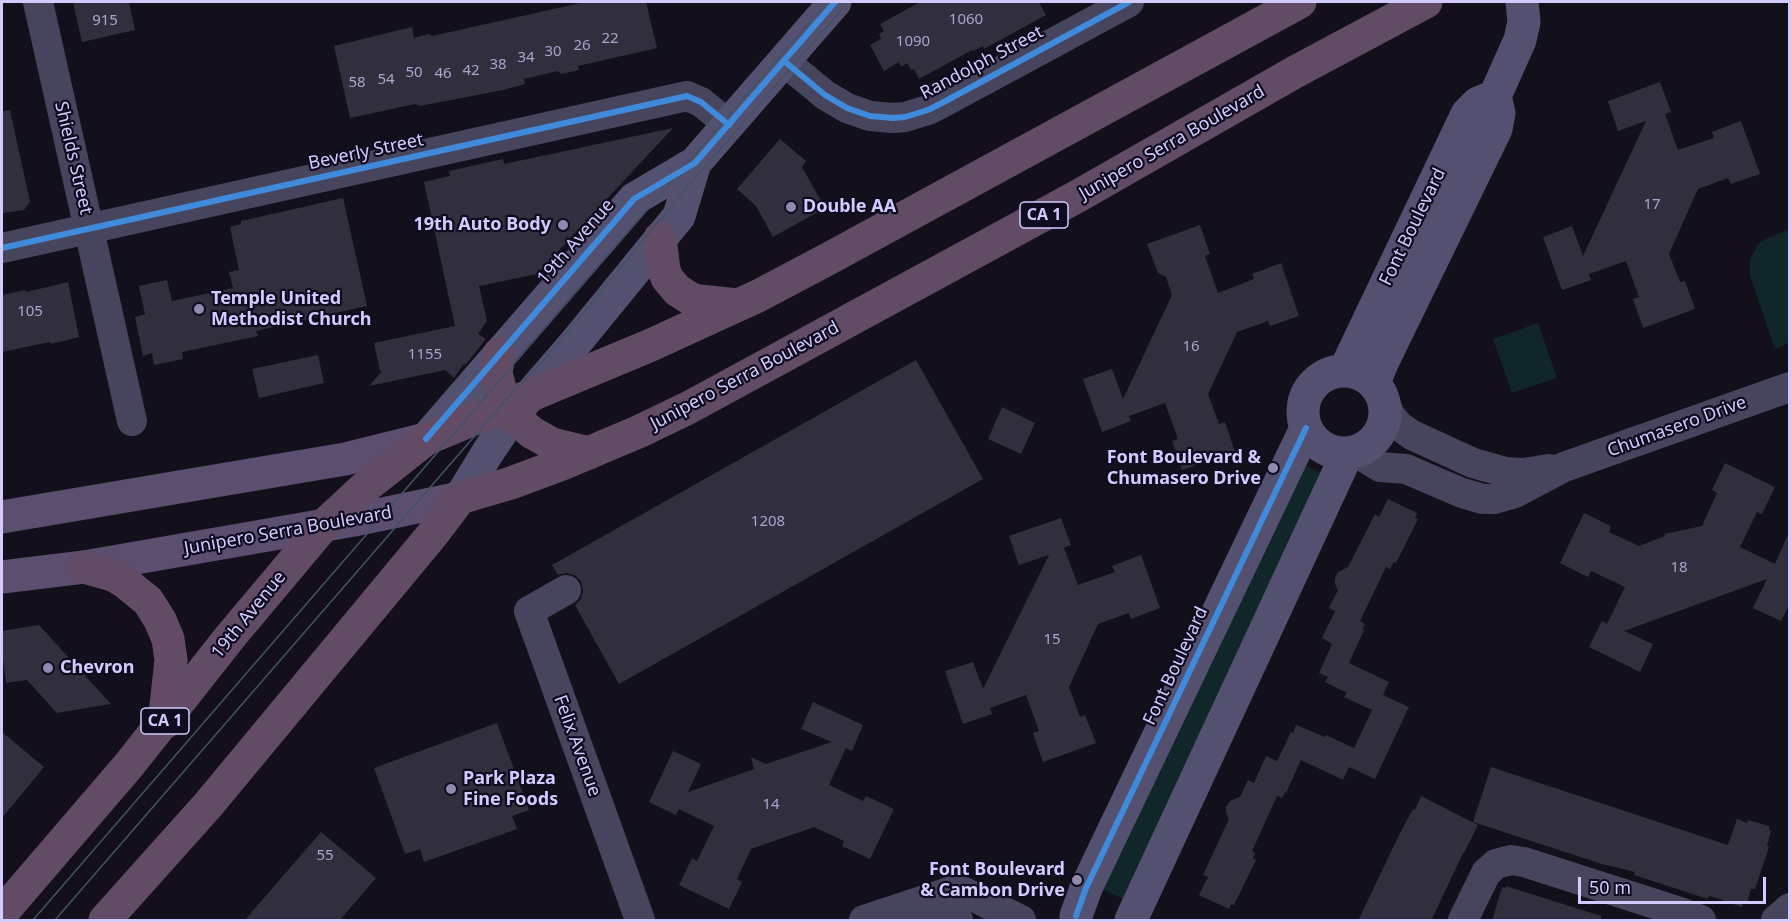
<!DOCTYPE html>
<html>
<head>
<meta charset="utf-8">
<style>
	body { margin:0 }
	#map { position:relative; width:1791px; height:922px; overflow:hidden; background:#13101c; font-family:"Noto Sans",sans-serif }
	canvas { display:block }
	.frame { position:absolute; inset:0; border:3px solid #d3cbff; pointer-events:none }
	.scale { position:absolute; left:1578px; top:877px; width:188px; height:27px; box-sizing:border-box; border:3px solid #d3cbff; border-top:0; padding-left:8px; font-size:18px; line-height:21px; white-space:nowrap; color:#d3cbff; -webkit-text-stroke:4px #100c20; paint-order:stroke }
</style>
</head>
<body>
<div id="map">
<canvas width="1791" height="922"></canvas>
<div class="frame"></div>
<div class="scale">50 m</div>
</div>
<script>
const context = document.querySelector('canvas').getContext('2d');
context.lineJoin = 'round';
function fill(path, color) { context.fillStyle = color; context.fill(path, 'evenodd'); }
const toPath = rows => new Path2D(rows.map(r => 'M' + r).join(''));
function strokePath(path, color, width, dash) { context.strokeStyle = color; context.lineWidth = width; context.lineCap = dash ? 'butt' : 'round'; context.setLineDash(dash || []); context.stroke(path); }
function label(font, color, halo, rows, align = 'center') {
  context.font = font + ' "Noto Sans",sans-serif'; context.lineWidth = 4.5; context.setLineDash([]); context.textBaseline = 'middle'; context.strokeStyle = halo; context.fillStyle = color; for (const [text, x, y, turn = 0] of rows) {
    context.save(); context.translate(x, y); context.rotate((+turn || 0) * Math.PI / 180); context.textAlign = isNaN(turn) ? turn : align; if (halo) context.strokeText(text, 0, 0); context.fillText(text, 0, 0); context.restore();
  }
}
const green = toPath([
	[1789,229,1789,343,1775,349,1750,276,1750,259,1759,243,1766,239],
	[1538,323,1557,378,1512,393,1493,339],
	[1302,464,1325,475,1123,899,1101,888]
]);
const building = toPath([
	[73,2,129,2,135,30,82,42],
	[585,2,646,2,657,48,578,66,579,70,561,74,558,71,524,79,525,84,503,90,420,106,415,104,350,118,334,46,412,27,414,38,429,34,432,36],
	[920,2,1039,2,1046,15,984,49,983,46,973,51,972,50,919,79,914,69,911,70,907,63,901,67,899,62,884,71,870,45,881,39,879,34,884,31,880,24],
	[1660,82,1671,112,1665,114,1678,150,1714,138,1712,132,1741,121,1760,174,1731,184,1728,178,1698,189,1669,254,1680,282,1685,281,1695,309,1643,328,1633,299,1639,297,1626,261,1589,274,1591,280,1562,290,1543,237,1572,226,1583,256,1646,121,1618,131,1608,101],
	[10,110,30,202,24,210,2,213,2,111],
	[673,128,537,274,479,286,487,321,478,334,486,339,466,364,463,365,454,378,445,370,369,386,382,371,380,371,374,343,455,326,424,182,450,176,449,171,503,159,504,164],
	[780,139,806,161,802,167,825,208,773,237,756,206,737,189],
	[343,198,367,306,256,331,258,336,182,352,183,359,154,365,152,353,143,356,135,317,145,314,139,286,167,280,172,301,233,288,229,272,239,270,230,227,241,224,241,221],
	[1200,225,1210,254,1205,256,1218,293,1254,279,1252,274,1281,263,1299,316,1270,326,1268,321,1237,332,1208,394,1219,424,1225,422,1235,452,1182,470,1172,441,1178,439,1165,403,1129,416,1131,421,1102,432,1083,379,1112,369,1123,399,1172,295,1166,277,1158,273,1147,244],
	[68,282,79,337,51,344,50,342,2,352,2,295,25,290,26,292],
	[318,355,324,383,259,398,252,369],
	[916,360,983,479,619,684,575,605,581,599,583,591,581,581,574,575,567,573,558,575,552,565],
	[1002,407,1035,423,1021,454,988,439],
	[1725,463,1775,487,1762,514,1757,512,1740,547,1775,564,1790,530,1790,604,1781,621,1753,608,1767,579,1624,631,1653,644,1640,672,1589,647,1602,621,1607,624,1625,587,1591,571,1588,577,1560,563,1584,513,1611,526,1609,532,1639,546,1665,536,1664,534,1702,526,1717,493,1712,490],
	[1388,499,1417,513,1415,518,1418,519,1396,563,1394,562,1390,569,1386,567,1360,621,1365,624,1362,630,1364,630,1349,663,1389,682,1383,695,1409,707,1375,779,1349,767,1343,780,1301,760,1286,793,1285,792,1282,798,1277,796,1252,851,1255,853,1253,858,1256,860,1234,905,1231,904,1229,909,1199,895,1208,877,1203,875,1229,819,1226,813,1226,807,1230,801,1240,797,1248,780,1254,783,1266,756,1277,761,1291,732,1293,733,1296,725,1325,737,1326,735,1354,748,1372,710,1344,697,1347,693,1325,682,1328,677,1319,673,1332,644,1322,638,1335,611,1329,608,1338,590,1335,584,1335,578,1338,572,1348,567,1375,514,1379,517],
	[1061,518,1071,545,1064,548,1078,585,1115,572,1112,566,1141,555,1160,608,1131,619,1129,613,1098,624,1069,687,1080,717,1085,715,1096,743,1043,762,1033,733,1039,731,1026,695,990,708,992,714,963,724,945,671,973,662,983,689,1049,555,1019,565,1009,536],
	[39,625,111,704,57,713,27,680,6,683,2,652,2,631],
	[813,702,863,725,852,751,846,748,829,785,863,801,866,796,894,809,870,859,842,846,844,841,814,827,751,849,737,879,742,882,729,909,679,885,692,858,697,861,714,826,679,809,676,815,649,802,673,751,701,764,688,792,754,769,751,757,766,764,832,742,801,729],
	[497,723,529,810,512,816,517,829,424,862,420,849,405,854,374,768],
	[2,732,44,767,2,818],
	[1491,767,1728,845,1737,819,1747,823,1748,820,1769,826,1769,830,1771,831,1767,846,1769,847,1755,889,1751,889,1747,904,1743,902,1742,907,1713,897,1709,896,1708,899,1634,875,1635,872,1602,864,1473,822],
	[1421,796,1478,825,1464,853,1463,853,1431,921,1358,921,1399,835,1413,809,1415,810],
	[321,832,376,878,339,921,244,921],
	[1506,886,1601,916,1601,921,1492,921,1502,887,1505,888]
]);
const street = toPath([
	[38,2,132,421],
	[784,61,825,95,847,108,870,116,893,118,905,117,928,110,940,104,1129,2],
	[2,248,687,96,701,102,729,125],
	[1383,398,1390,415,1399,426,1412,435,1473,463,1505,472,1523,473,1549,469],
	[1361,450,1367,459,1380,467,1406,469,1462,493,1483,499,1494,499,1515,493,1564,467,1790,387],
	[566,590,529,611,640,920],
	[909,905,929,908,958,920],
	[864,920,952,891,964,892,1021,920],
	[1463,920,1486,873,1496,864,1511,860,1524,862,1680,912,1701,920],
	[1776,920,1790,908]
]);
const secondary = toPath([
	[1345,370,1467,114,1478,103,1495,96],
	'1303 412a41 41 0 1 1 82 0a41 41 0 1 1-82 0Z',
	[1374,383,1382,363,1496,129,1499,113,1495,96,1520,40,1524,22,1522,2],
	[426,439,634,199,695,163,835,2],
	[460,498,488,452,513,415,577,341,679,216,695,163],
	[1076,916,1086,888,1306,428],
	[1131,920,1347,454]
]);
const primary = toPath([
	[2,517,345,459,426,439],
	[2,577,84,567,354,520,460,498]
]);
const highway = toPath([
	[660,238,664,270,667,278,677,290,691,299,699,301,738,305],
	[499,354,496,373,501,392,513,415,522,424,531,432,552,444,589,453],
	[84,567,113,575,126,583,148,601,160,620,168,639,171,660,164,723],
	[2,913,129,765,230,637,324,525,364,488,426,439,651,345,758,296,828,259,1300,2],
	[105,920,208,805,432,535,460,498,511,483,562,464,638,432,688,408,1078,196,1295,72,1426,2]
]);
const tram = toPath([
	[33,920,827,2],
	[55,920,505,401,548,355,689,185,848,2]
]);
const cycleway = toPath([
	[784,61,825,95,847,108,870,116,893,118,905,117,928,110,940,104,1129,2],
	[2,248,687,96,701,102,729,125],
	[426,439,634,199,695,163,835,2],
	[1076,916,1086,888,1306,428]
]);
const markers = [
	[791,207,6,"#908ab0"],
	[563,225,6,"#908ab0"],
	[199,309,6,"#908ab0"],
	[1273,468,6,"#908ab0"],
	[48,668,6,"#908ab0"],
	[451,789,6,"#908ab0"],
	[1077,880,6,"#908ab0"]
];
const numberNames = [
	["1060",966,20],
	["915",105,21],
	["22",610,39],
	["1090",913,42],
	["26",582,46],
	["30",553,52],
	["34",526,58],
	["38",498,65],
	["42",471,71],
	["50",414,73],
	["46",443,74],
	["54",386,80],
	["58",357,83],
	["17",1652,205],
	["105",30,312],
	["16",1191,347],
	["1155",425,355],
	["1208",768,522],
	["18",1679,568],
	["15",1052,640],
	["14",771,805],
	["55",325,856]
];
const shields = [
	[1044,215,48],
	[165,721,48]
];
const shieldNames = [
	["CA 1",1044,215],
	["CA 1",165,721]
];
const streetNames = [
	["Randolph Street",982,63,-28],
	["Junipero Serra Boulevard",1172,143,-30],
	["Beverly Street",366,152,-12],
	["Shields Street",73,158,77],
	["Font Boulevard",1413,227,-64],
	["19th Avenue",576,242,-49],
	["Junipero Serra Boulevard",745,376,-28],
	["Chumasero Drive",1677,427,-20],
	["Junipero Serra Boulevard",288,531,-10],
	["19th Avenue",249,615,-51],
	["Font Boulevard",1176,666,-65],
	["Felix Avenue",577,746,70]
];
const poiNames = [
	["Double AA",803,207],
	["19th Auto Body",551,225,"right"],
	["Temple United",211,299],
	["Methodist Church",211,320],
	["Font Boulevard &",1261,458,"right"],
	["Chumasero Drive",1261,479,"right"],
	["Chevron",60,668],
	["Park Plaza",463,779],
	["Fine Foods",463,800],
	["Font Boulevard",1065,870,"right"],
	["& Cambon Drive",1065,891,"right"]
];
fill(green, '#102628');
fill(building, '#312e3e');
strokePath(street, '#47455d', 30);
strokePath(secondary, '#545170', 33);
strokePath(primary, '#5b4e6e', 33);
strokePath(highway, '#624b64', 33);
strokePath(tram, '#405366', 1.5);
strokePath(cycleway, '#408adc', 6);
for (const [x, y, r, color] of markers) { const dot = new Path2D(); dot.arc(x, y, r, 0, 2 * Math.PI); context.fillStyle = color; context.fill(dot); strokePath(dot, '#100c20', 2); }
label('15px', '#aaa4cf', null, numberNames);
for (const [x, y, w] of shields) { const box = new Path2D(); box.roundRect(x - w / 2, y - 13, w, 26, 4.5); context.fillStyle = '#100c20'; context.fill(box); strokePath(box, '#d3cbff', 1.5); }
label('bold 16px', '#d3cbff', null, shieldNames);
label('18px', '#d3cbff', '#100c20', streetNames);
label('bold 18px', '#d3cbff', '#100c20', poiNames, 'left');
</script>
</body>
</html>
